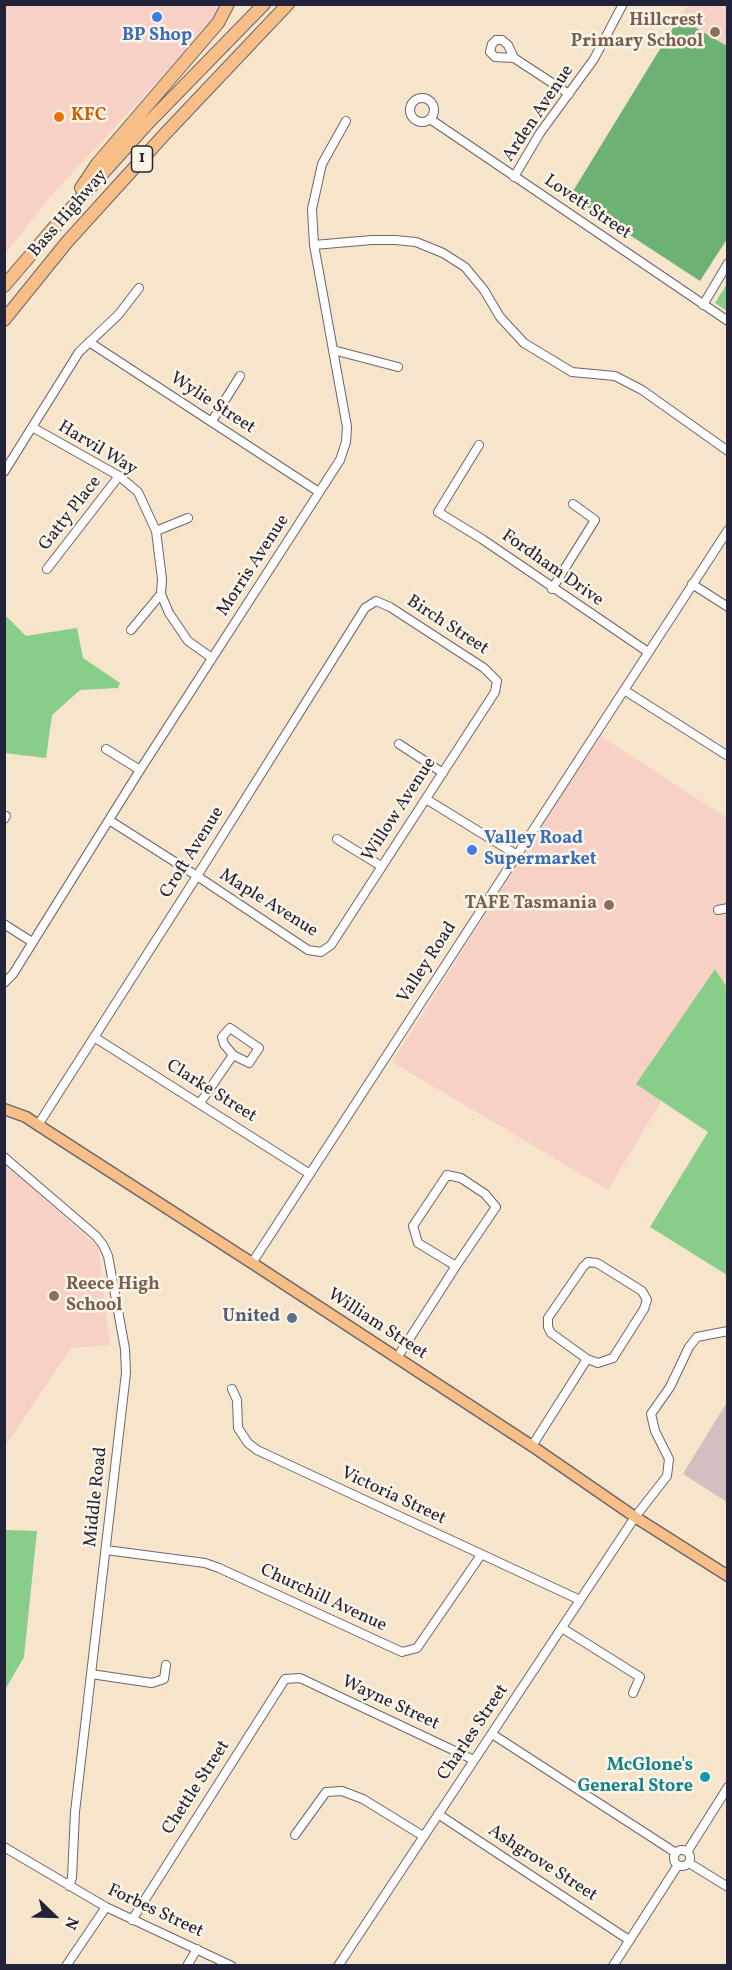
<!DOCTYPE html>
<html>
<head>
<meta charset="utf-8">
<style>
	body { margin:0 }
	#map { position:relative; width:732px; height:1970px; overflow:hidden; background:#f6e4cb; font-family:Vollkorn,serif }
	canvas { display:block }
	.frame { position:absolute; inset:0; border:6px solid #22223b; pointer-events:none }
	.north { position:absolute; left:24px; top:1886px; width:60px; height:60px; -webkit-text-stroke:4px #fcf5e5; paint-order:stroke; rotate:113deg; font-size:16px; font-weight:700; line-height:24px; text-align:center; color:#22223b }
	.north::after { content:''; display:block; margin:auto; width:21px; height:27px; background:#22223b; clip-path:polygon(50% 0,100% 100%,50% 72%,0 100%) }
</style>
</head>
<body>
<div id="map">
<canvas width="732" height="1970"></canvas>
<div class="frame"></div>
<div class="north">N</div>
</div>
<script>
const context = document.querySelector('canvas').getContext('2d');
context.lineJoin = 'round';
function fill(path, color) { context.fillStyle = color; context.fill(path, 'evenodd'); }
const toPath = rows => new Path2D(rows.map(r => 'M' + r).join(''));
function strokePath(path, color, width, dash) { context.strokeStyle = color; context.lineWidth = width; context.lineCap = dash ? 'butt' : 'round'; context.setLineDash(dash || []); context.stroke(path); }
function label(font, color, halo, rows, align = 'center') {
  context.font = font + ' Vollkorn,serif'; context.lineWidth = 5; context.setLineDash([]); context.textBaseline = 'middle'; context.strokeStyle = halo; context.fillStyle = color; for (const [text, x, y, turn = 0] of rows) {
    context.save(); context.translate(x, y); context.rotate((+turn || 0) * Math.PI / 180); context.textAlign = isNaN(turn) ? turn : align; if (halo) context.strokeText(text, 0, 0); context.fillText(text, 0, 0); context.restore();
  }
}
const built = toPath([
	[5,5,228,5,50,197,5,254],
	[688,5,727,5,727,46,679,18],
	[599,735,727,818,727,992,608,1190,392,1062],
	[5,1164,98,1247,110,1345,71,1348,5,1446]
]);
const industrial = toPath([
	[727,1402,727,1502,683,1474]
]);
const green = toPath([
	[727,284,727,311,715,303],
	[5,615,26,636,77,628,83,658,120,683,118,688,80,690,52,715,46,758,5,753],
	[715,969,728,989,727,1275,650,1227,708,1132,636,1084],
	[5,1530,37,1531,24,1657,5,1690]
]);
const forest = toPath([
	[679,18,727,46,727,239,700,281,570,196]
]);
const minor = toPath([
	[514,58,508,45,502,40,496,40,492,44,490,52,495,57,514,58,569,94],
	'410 110a12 12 0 1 1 24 0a12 12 0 1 1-24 0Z',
	[430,119,728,321],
	[514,177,540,133,594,59,623,4],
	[314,245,372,240,395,240,416,242,443,253,465,267,484,290,500,317,524,343,572,372,615,376,642,390,728,451],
	[703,305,728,263],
	[89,342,319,492],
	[333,350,398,367],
	[212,421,240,376],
	[32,427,119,476,138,492,156,531,162,579,161,594,169,613,188,641,212,658],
	[479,445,438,512,482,539,648,652],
	[4,472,79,352,119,314,139,288],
	[156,531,188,518],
	[47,569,119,476],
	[692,584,728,607],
	[552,589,595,520,573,504],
	[131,630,161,594],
	[624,690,728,756],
	[399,744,443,773],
	[106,749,140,770],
	[426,799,517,855],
	[4,819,6,816],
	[337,839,381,866],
	[718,910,728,908],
	[4,924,32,942],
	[4,983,13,974,140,770,340,460,346,442,347,427,314,245,312,209,322,164,346,121],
	[94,1037,310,1174],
	[200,1103,233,1055,224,1044,222,1037,230,1028,259,1048,249,1063,233,1055],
	[38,1125,197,876,365,608,376,601,390,607,484,668,497,681,495,692,331,945,321,952,308,950,197,876,109,820],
	[4,1157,96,1236,103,1245,108,1256,125,1349,126,1373,75,1812,72,1878,69,1886],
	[447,1175,461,1178,485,1194,496,1207,456,1266,418,1243,413,1226,447,1175],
	[252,1263,728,530],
	[397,1358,456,1266],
	[232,1389,237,1400,238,1428,248,1443,257,1450,580,1600],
	[532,1446,587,1359,551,1333,548,1327,548,1318,583,1267,588,1262,597,1263,642,1291,647,1300,644,1309,613,1358,598,1363,587,1359],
	[106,1550,205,1563,219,1568,402,1652,417,1648,481,1555],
	[562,1628,640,1677,633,1693],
	[91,1674,152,1683,164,1679,166,1665],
	[492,1734,676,1853],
	[438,1814,629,1940],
	[295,1835,326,1792,342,1791,363,1799,423,1836],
	[4,1847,106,1907,232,1966],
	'674 1858a8 8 0 1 1 16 0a8 8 0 1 1-16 0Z',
	[687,1852,728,1787],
	[689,1863,728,1887],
	[132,1920,285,1679,300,1678,474,1760],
	[66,1966,106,1907],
	[187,1966,197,1949],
	[338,1966,635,1517,667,1476,669,1459,655,1431,651,1414,670,1387,689,1347,697,1337,728,1331],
	[613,1966,678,1865]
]);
const major = toPath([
	[4,1109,26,1117,38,1125,252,1263,532,1446,635,1517,728,1576]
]);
const highway = toPath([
	[81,188,97,164,218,23,228,4],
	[4,286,51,231,148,123,264,4],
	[4,320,67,242,164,135,288,4]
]);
const markers = [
	[157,17,6,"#3f7fe0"],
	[715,32,6,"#8d6e63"],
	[59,117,6,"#e8710a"],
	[472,850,6,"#3f7fe0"],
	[609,905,6,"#8d6e63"],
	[54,1296,6,"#8d6e63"],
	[292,1318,6,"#5c6f8a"],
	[705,1777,6,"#0f9aa8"]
];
const shields = [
	[142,159,21]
];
const shieldNames = [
	["1",142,159]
];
const educationNames = [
	["Hillcrest",703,22],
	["Primary School",703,43],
	["TAFE Tasmania",597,905],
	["Reece High",66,1286,"left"],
	["School",66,1307,"left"]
];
const shopNames = [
	["BP Shop",157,37],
	["Valley Road",484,840,"left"],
	["Supermarket",484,861,"left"]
];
const streetNames = [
	["Arden Avenue",539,114,-56],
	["Lovett Street",587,208,34],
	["Bass Highway",69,214,-49],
	["Wylie Street",212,404,33],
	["Harvil Way",97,449,31],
	["Gatty Place",71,514,-52],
	["Morris Avenue",254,566,-57],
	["Fordham Drive",552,569,35],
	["Birch Street",447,626,33],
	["Willow Avenue",400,810,-57],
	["Croft Avenue",193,853,-58],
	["Maple Avenue",268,904,32],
	["Valley Road",428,963,-57],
	["Clarke Street",211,1092,32],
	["William Street",377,1325,33],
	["Middle Road",97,1497,-84],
	["Victoria Street",393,1497,25],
	["Churchill Avenue",323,1599,25],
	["Wayne Street",390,1704,25],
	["Charles Street",474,1733,-56],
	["Chettle Street",197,1788,-57],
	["Ashgrove Street",542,1864,33],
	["Forbes Street",155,1912,25]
];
const foodNames = [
	["KFC",71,117]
];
const serviceNames = [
	["United",280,1318]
];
const cultureNames = [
	["McGlone's",693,1767],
	["General Store",693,1788]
];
fill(built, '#f7d1c6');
fill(industrial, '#d2bfbf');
fill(green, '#88ce89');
fill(forest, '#6eb175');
strokePath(minor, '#6c666d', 10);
strokePath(major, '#6c666d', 13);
strokePath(highway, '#6c666d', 14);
strokePath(minor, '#fff', 8);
strokePath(major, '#f7be87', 10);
strokePath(highway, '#f7be87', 12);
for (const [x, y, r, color] of markers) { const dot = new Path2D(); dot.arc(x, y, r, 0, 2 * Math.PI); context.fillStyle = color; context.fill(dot); strokePath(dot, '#fcf5e5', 2); }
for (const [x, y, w] of shields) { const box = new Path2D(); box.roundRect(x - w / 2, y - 13, w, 26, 4.5); context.fillStyle = '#fcf5e5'; context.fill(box); strokePath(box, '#22223b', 1.5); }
label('bold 16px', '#22223b', null, shieldNames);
label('bold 18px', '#785e54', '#fcf5e5', educationNames, 'right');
label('bold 18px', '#366cbe', '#fcf5e5', shopNames);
label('18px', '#22223b', '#fcf5e5', streetNames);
label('bold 18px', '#c56008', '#fcf5e5', foodNames, 'left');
label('bold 18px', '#4e5e75', '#fcf5e5', serviceNames, 'right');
label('bold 18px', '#0d838f', '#fcf5e5', cultureNames, 'right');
</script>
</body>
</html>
